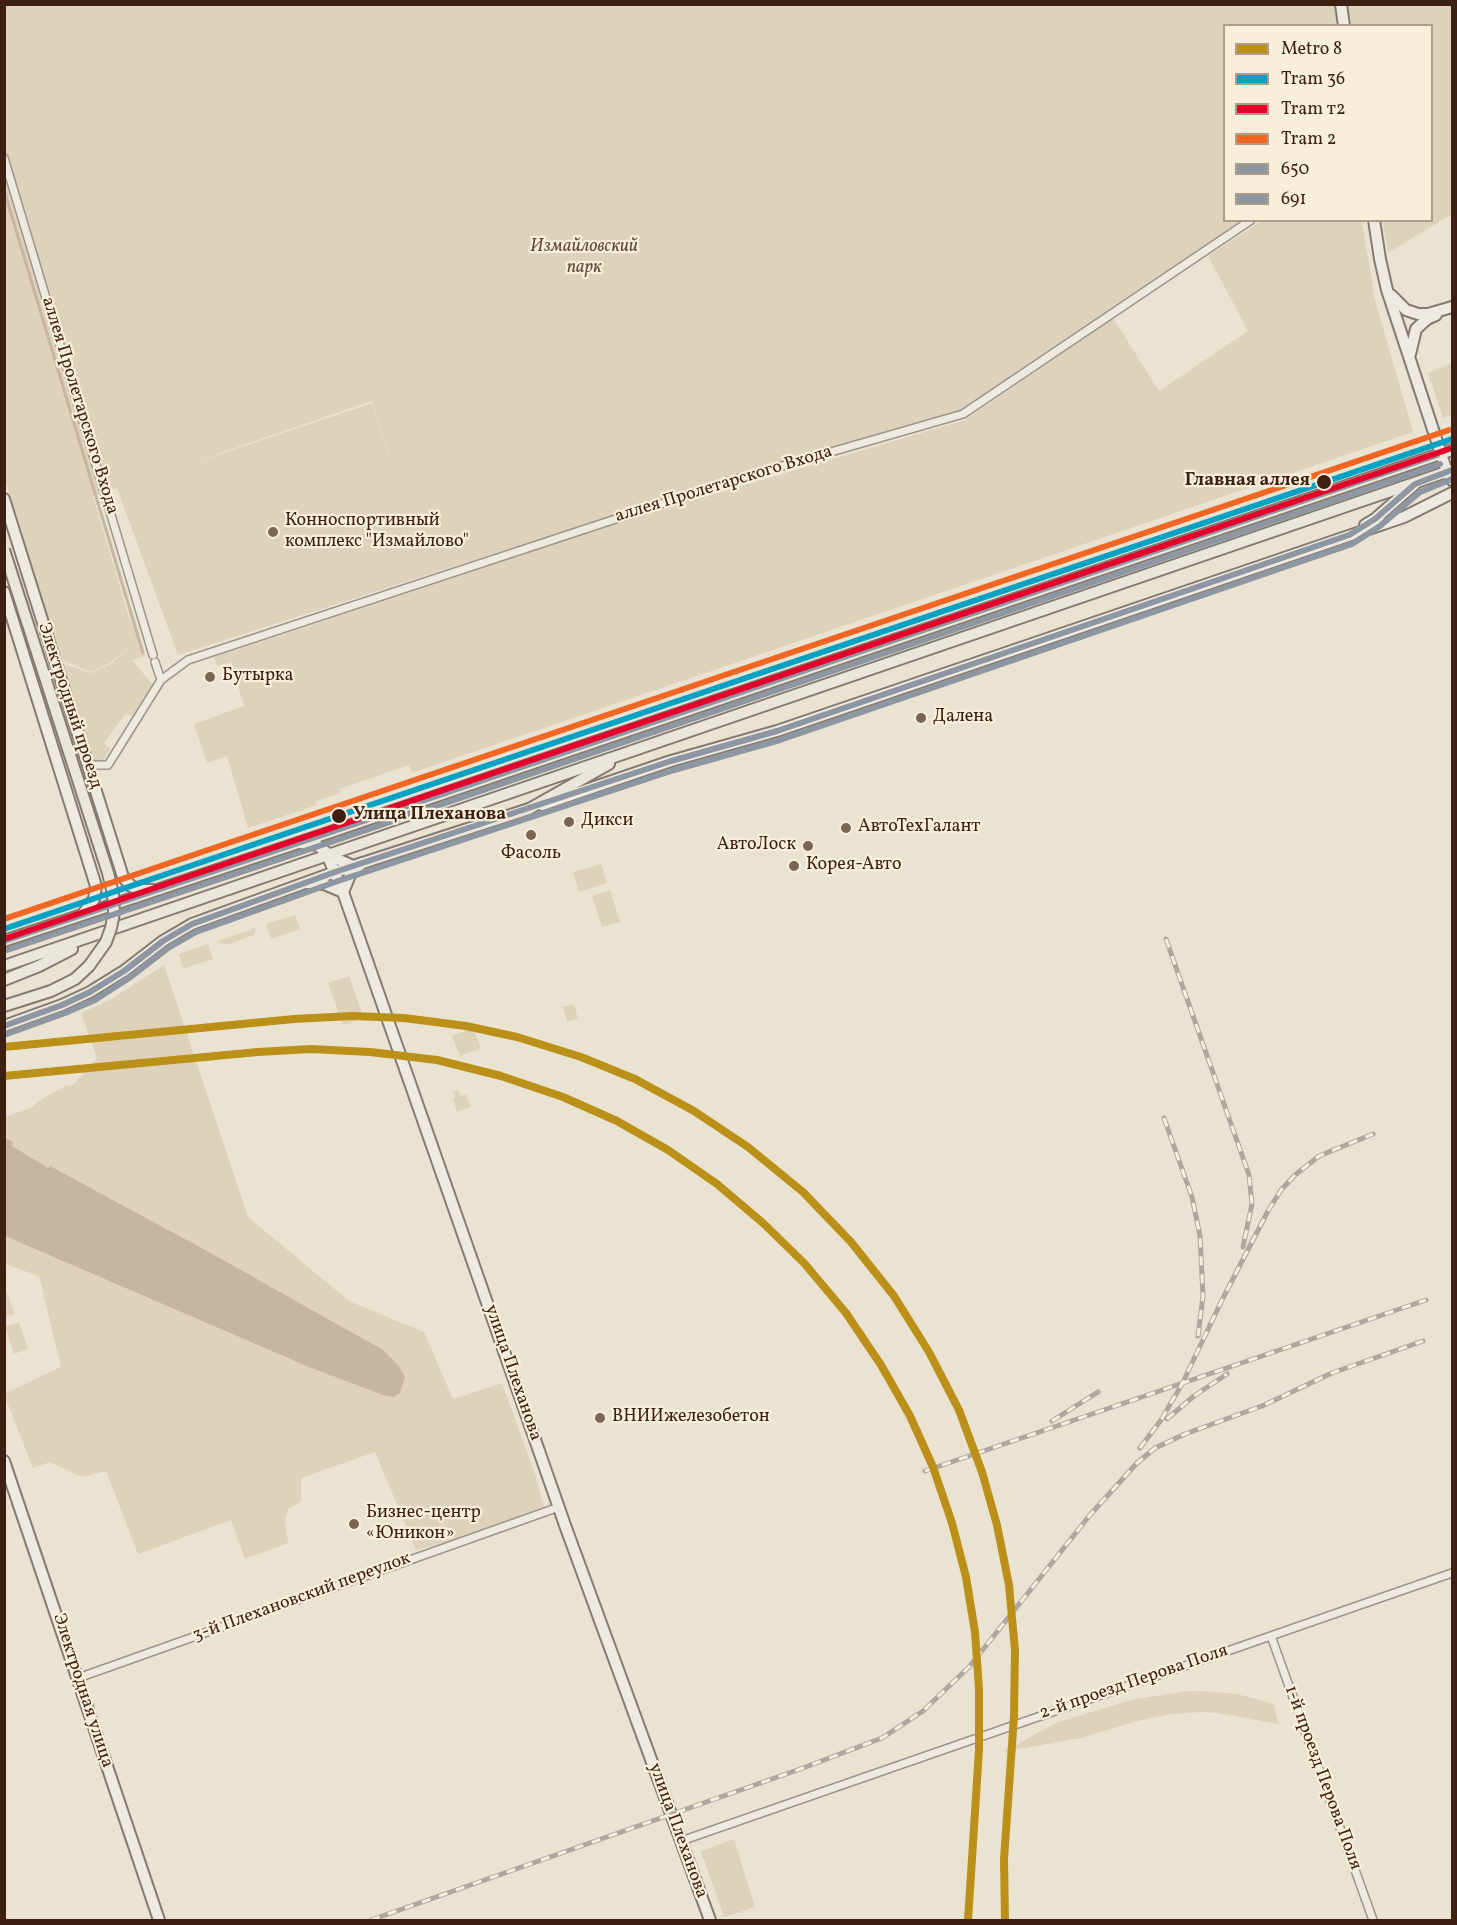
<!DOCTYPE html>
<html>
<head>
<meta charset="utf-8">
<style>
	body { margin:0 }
	#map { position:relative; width:1457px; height:1925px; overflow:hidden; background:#eae3d2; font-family:Vollkorn,serif }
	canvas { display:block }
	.frame { position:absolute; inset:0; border:6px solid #3e1f14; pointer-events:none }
	.legend { position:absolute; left:1223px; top:24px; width:210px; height:198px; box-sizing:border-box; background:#f8efdb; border:2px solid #ae9c8b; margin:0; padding:8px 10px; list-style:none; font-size:18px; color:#3e1f14 }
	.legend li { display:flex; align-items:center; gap:12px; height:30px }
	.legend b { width:30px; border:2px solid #ae9c8b }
</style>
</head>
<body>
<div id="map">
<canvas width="1457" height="1925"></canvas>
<div class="frame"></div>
<ul class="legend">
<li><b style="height:8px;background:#bb9019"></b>Metro 8</li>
<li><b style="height:8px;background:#03a2c5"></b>Tram 36</li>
<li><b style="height:8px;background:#e4002b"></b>Tram т2</li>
<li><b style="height:8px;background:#f26522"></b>Tram 2</li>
<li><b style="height:8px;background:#8d96a1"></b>650</li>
<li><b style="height:8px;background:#8d96a1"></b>691</li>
</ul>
</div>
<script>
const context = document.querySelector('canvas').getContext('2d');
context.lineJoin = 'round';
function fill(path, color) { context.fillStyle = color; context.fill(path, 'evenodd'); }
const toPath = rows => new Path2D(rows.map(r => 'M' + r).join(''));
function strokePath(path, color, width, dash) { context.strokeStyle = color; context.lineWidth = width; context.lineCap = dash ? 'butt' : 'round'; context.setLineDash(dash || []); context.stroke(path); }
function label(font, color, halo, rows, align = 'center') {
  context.font = font + ' Vollkorn,serif'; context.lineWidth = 4.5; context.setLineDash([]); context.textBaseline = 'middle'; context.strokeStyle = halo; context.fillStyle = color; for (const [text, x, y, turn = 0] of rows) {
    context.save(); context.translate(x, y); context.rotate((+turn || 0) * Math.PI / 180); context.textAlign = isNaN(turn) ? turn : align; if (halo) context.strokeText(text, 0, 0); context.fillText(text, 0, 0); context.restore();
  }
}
const green = toPath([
	[5,5,1452,5,1452,214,1388,253,1383,221,1432,220,1432,26,1224,26,1224,220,1241,221,962,411,614,515,178,655,117,488,93,496,133,631,129,612,132,609,145,656,132,660,153,685,132,717,126,713,104,743,110,749,103,760,97,761,90,757,58,662,91,673,111,664,135,641,110,663,91,672,60,659,19,522,5,480],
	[372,401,409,520,372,403,130,484],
	[1263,220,1362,221,1375,300,1413,432,412,773,409,765,372,778,339,789,340,793,316,801,317,805,248,828,227,756,207,763,194,724,244,706,231,662,217,666,214,657,310,626,629,519,965,420,1113,318,1159,391,1248,331,1208,256],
	[1452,363,1452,415,1443,418,1428,373],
	[601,864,607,883,579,892,573,872],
	[610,890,620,922,602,927,592,896],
	[295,915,300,929,271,939,266,924],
	[256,928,254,935,226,945,217,941],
	[208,944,213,959,186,968,183,967,179,954],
	[164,965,248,1217,349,1301,424,1332,453,1399,502,1383,535,1474,544,1508,476,1534,416,1550,375,1452,301,1478,301,1502,288,1509,285,1520,288,1543,245,1559,231,1520,138,1554,106,1471,82,1477,50,1462,33,1468,4,1394,61,1367,39,1276,5,1264,5,1115,7,1116,31,1108,40,1100,67,1085,71,1086,74,1084,97,1058,81,1013,110,1000],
	[349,976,364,1018,343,1025,328,983],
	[574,1004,578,1019,567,1022,563,1007],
	[473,1028,481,1048,460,1056,452,1036],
	[458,1090,460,1096,466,1094,471,1107,457,1112,453,1099,455,1097,453,1092],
	[5,1288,15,1314,5,1317,4,1317],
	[19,1322,28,1349,14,1354,5,1327],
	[1187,1691,1203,1691,1237,1694,1274,1704,1278,1724,1218,1713,1202,1712,1171,1714,1137,1721,1081,1738,1003,1752,1058,1722,1131,1700],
	[734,1839,755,1907,724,1917,701,1851]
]);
const water = toPath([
	[5,1138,13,1142,12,1146,48,1168,50,1166,207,1251,383,1350,399,1366,405,1377,400,1393,393,1397,386,1396,309,1367,5,1236]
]);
const stream = toPath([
	[4,190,143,653]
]);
const street = toPath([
	[4,158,153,655],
	[155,662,161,680],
	[87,760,93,765,108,765,161,680,188,660,737,479,963,414,1251,220],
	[1271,1636,1373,1920],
	[78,1678,559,1507],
	[681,1841,1452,1573]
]);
const secondary = toPath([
	[1341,4,1344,26],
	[1374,220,1380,259,1387,290,1447,472,1452,480],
	[1391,295,1406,310,1418,314,1428,314,1452,307],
	[1410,354,1416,329,1427,319,1436,315],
	[4,499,123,877,131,886,141,890,155,890],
	[1365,525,1375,519,1415,484],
	[4,592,96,886,94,899,83,914],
	[542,805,671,761,777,731,1404,517,1452,493],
	[301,843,317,845,326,852,343,892,566,1528,710,1920],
	[328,855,353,866],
	[306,883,324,884,343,892],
	[343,892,350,875,362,863],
	[4,1461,159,1920]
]);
const primary = toPath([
	[4,941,331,832,1452,450],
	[4,966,1452,470],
	[4,980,39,966,72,949],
	[4,1026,62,1005,90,992,124,971,163,941,192,924,335,872,529,809,609,764]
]);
const rail = toPath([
	[1166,939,1249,1175,1252,1204,1243,1247],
	[1164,1118,1192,1197,1200,1236,1203,1296,1198,1336],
	[1167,1419,1194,1396,1227,1374],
	[1052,1421,1098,1392],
	[1140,1448,1161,1420,1182,1384,1222,1300,1268,1211,1281,1190,1295,1175,1319,1156,1373,1134],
	[925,1471,1426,1300],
	[371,1920,803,1768,882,1738,923,1711,969,1667,1090,1515,1137,1463,1155,1448,1185,1434,1262,1406,1332,1373,1423,1341]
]);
const primaryBridge = toPath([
	[4,550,108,873,113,894,114,913,111,928,106,942,89,966,75,979,51,991,4,1006]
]);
const bus1 = toPath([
	[4,941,331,832,1437,455],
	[4,1026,62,1005,90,992,124,971,163,941,192,924,335,872,671,761,777,731,1349,535,1375,519,1415,484,1452,470]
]);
const bus2 = toPath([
	[7,950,334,841,1440,464],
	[7,1034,65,1013,95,1000,129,978,168,948,196,932,338,881,674,770,780,740,1352,544,1380,526,1420,492,1452,479]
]);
const tram1 = toPath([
	[4,929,1452,439]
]);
const tram2 = toPath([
	[7,938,1452,448]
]);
const tram3 = toPath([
	[4,919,1449,430]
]);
const metro1 = toPath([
	[4,1047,294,1019,352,1016,404,1018,466,1026,517,1037,581,1057,635,1079,694,1111,748,1147,803,1192,851,1242,894,1296,929,1352,959,1410,982,1472,997,1525,1009,1585,1015,1650,1014,1716,1004,1859,1005,1920],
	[4,1076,258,1052,311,1049,370,1052,437,1060,501,1076,563,1097,617,1121,668,1150,717,1184,763,1223,804,1263,846,1313,881,1365,910,1416,933,1467,952,1523,966,1577,975,1632,979,1689,979,1750,968,1920]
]);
const markers = [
	[1324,482,8,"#3e1f14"],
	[273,532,6,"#7a6456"],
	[210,677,6,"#7a6456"],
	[921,718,6,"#7a6456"],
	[339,816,8,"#3e1f14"],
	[569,822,6,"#7a6456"],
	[846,828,6,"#7a6456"],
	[531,835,6,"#7a6456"],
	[808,846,6,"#7a6456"],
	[794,866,6,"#7a6456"],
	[600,1418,6,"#7a6456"],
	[354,1524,6,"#7a6456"]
];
const parkNames = [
	["Измайловский",584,248],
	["парк",584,269]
];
const streetNames = [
	["аллея Пролетарского Входа",79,406,73],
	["аллея Пролетарского Входа",724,485,-17],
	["Электродный проезд",69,706,72],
	["улица Плеханова",512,1373,71],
	["3-й Плехановский переулок",302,1598,-20],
	["2-й проезд Перова Поля",1134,1683,-19],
	["Электродная улица",82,1691,72],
	["1-й проезд Перова Поля",1322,1778,70],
	["улица Плеханова",677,1831,70]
];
const stopNames = [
	["Главная аллея",1310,482],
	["Улица Плеханова",353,816,"left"]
];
const poiNames = [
	["Конноспортивный",285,522],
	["комплекс \"Измайлово\"",285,543],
	["Бутырка",222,677],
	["Далена",933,718],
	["Дикси",581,822],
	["АвтоТехГалант",858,828],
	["АвтоЛоск",796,846,"right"],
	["Фасоль",531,855,"center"],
	["Корея-Авто",806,866],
	["ВНИИжелезобетон",612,1418],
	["Бизнес-центр",366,1514],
	["«Юникон»",366,1535]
];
fill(green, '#ded2bb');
fill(water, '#c6b6a0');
strokePath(stream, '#c6b6a0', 3);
strokePath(street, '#9d958a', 10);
strokePath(secondary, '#847a71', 14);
strokePath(primary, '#847a71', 14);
strokePath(street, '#eeeae1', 7);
strokePath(secondary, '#eeeae1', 10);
strokePath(primary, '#ebe6dc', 10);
strokePath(rail, '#aea79f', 5);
strokePath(rail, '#f8efdb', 3, [9]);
strokePath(primaryBridge, '#847a71', 14, []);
strokePath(primaryBridge, '#ebe6dc', 10);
strokePath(bus1, '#8d96a1', 6);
strokePath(bus2, '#8d96a1', 6);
strokePath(tram1, '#03a2c5', 6);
strokePath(tram2, '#e4002b', 6);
strokePath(tram3, '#f26522', 6);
strokePath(metro1, '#bb9019', 8);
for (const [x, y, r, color] of markers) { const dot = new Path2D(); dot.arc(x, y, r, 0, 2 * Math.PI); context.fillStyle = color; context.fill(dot); strokePath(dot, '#f8efdb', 2); }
label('italic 18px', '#644839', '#f8efdb', parkNames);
label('18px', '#3e1f14', '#f8efdb', streetNames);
label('bold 18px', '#3e1f14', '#f8efdb', stopNames, 'right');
label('18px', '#3e1f14', '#f8efdb', poiNames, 'left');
</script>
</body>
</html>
